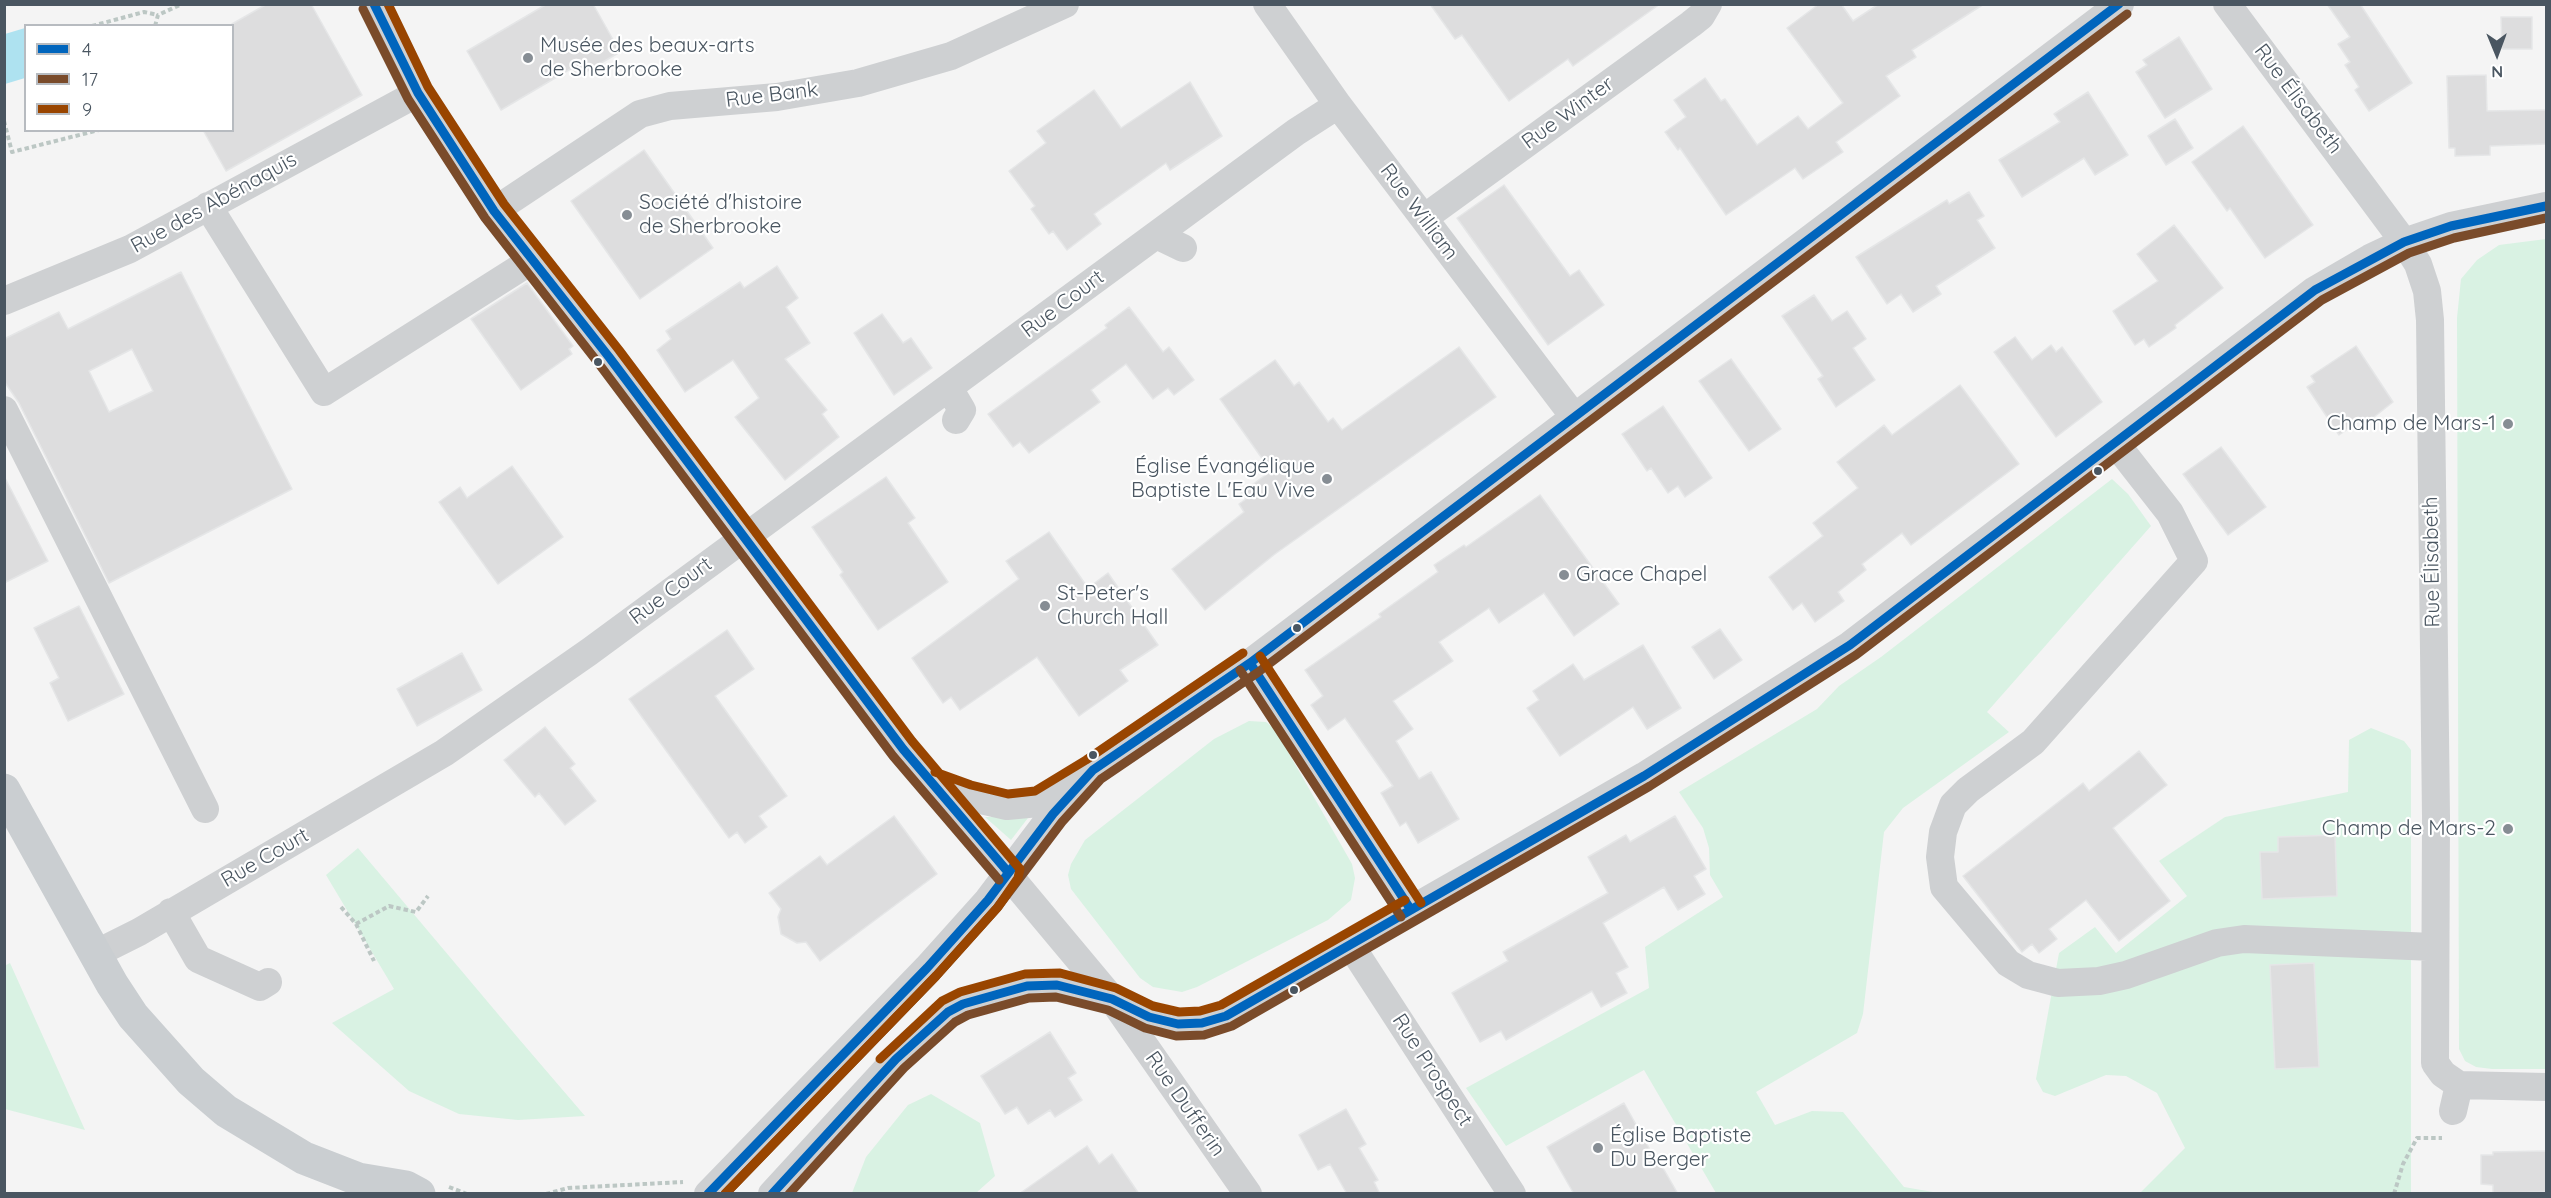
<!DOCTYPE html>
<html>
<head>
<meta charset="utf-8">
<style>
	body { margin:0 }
	#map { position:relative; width:2551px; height:1198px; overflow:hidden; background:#f4f4f4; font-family:Quicksand,sans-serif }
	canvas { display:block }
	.frame { position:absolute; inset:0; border:6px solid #4a5661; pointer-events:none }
	.legend { position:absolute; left:24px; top:24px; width:210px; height:108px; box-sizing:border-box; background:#fff; border:2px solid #b7bbc0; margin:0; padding:8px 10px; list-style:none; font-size:18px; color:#4a5661 }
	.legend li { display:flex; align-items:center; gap:12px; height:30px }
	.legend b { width:30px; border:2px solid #b7bbc0 }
	.north { position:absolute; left:2467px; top:24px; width:60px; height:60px; -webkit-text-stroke:4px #fff; paint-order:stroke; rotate:179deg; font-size:16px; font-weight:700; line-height:24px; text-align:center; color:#4a5661 }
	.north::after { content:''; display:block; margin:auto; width:21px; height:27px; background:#4a5661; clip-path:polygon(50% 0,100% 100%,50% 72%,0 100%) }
</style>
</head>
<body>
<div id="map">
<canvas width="2551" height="1198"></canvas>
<div class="frame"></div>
<ul class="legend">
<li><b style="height:8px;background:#0065bd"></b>4</li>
<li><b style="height:8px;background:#7a4b2a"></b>17</li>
<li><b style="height:8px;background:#994500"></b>9</li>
</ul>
<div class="north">N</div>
</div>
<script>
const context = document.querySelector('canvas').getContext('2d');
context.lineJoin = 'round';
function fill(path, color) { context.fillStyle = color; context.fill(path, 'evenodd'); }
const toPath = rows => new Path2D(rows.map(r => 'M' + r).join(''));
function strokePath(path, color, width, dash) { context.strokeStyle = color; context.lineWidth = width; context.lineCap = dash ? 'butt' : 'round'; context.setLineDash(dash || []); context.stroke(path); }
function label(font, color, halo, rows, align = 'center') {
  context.font = font + ' Quicksand,sans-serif'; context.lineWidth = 4.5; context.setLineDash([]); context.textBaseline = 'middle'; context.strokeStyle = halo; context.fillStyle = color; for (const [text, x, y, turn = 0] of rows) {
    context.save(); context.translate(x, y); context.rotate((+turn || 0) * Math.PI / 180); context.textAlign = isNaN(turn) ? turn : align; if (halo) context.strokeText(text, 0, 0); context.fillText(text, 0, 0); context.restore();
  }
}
const green = toPath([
	[2546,239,2546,1069,2492,1069,2476,1067,2465,1061,2459,1049,2457,318,2461,279,2477,260,2499,245],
	[2112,479,2128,494,2151,526,1987,712,2009,732,1903,808,1884,832,1863,1014,1857,1033,1756,1092,1775,1125,1812,1111,1843,1112,1904,1187,1939,1193,1716,1193,1644,1070,1506,1146,1466,1088,1649,988,1645,947,1723,897,1710,875,1709,848,1703,828,1679,792,1817,709,1839,686,1881,657],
	[1249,721,1266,722,1275,729,1352,864,1355,878,1351,900,1328,920,1197,987,1182,992,1153,987,1140,978,1071,889,1068,875,1071,864,1085,840,1214,739],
	[2371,728,2404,741,2411,750,2411,1193,2140,1193,2185,1148,2157,1093,2126,1076,2106,1075,2055,1096,2043,1092,2036,1079,2059,953,2095,927,2116,953,2187,896,2159,861,2225,817,2348,792,2349,740],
	[985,817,1007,817,1028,818,1011,840],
	[358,848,519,1039,585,1116,518,1120,459,1114,409,1091,332,1023,394,989,326,875],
	[10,963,85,1130,5,1109,4,966],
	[931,1094,980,1123,995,1176,976,1193,852,1193,866,1157,908,1105]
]);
const water = toPath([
	[25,28,25,78,5,84,5,34]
]);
const building = toPath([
	[267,4,311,4,362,95,226,171,203,130,232,130,232,24,267,4],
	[547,4,593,4,620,52,577,77,572,68,501,110,467,51,547,4],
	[1430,4,1660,4,1573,66,1568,59,1509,101,1462,35,1455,39,1430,4],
	[1819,4,1841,4,1853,21,1879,4,1984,4,1912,50,1916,57,1886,76,1900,96,1836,142,1843,152,1803,179,1795,168,1726,215,1680,148,1678,150,1665,132,1686,117,1674,100,1705,78,1721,101,1725,99,1757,145,1798,116,1808,129,1843,103,1787,28,1819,4],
	[2327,4,2360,4,2412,83,2369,111,2355,90,2359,87,2345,65,2350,62,2338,44,2350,37,2327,4],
	[2501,17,2532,17,2532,49,2502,49,2501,17],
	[2179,37,2212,89,2165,118,2136,72,2147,65,2143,60,2179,37],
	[2486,75,2487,111,2547,110,2547,144,2490,146,2490,155,2455,156,2455,148,2449,148,2447,76,2486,75],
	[1190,82,1222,136,1170,170,1166,163,1094,214,1101,224,1067,250,1053,231,1049,234,1031,209,1035,206,1009,171,1046,143,1037,131,1094,90,1121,128,1190,82],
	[2088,92,2128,155,2095,175,2084,158,2022,197,1999,160,2060,122,2054,114,2088,92],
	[2175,119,2193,148,2166,165,2148,136,2175,119],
	[2243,126,2313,225,2265,258,2230,208,2227,211,2192,162,2243,126],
	[644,150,713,248,640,299,571,201,644,150],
	[1504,185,1570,276,1579,270,1604,305,1548,345,1457,218,1504,185],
	[1969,192,1984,216,1977,220,1995,248,1936,286,1941,294,1913,312,1901,294,1887,304,1856,257,1947,200,1949,204,1969,192],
	[2174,225,2223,288,2175,325,2176,328,2149,347,2144,339,2135,345,2113,311,2158,281,2137,254,2174,225],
	[777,266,798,298,786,307,810,343,785,359,827,410,822,414,839,437,785,480,735,417,759,398,733,360,685,392,657,350,671,339,666,331,740,282,744,288,777,266],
	[181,272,292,489,109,583,19,403,4,381,4,339,59,312,68,329,181,272],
	[132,349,153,391,109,412,89,371,132,349],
	[527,283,573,346,569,349,572,354,521,390,471,319,527,283],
	[1814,295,1832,321,1847,311,1866,339,1853,348,1875,380,1836,407,1818,379,1823,376,1782,316,1814,295],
	[1129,307,1163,352,1169,347,1194,380,1174,395,1168,388,1153,399,1126,364,1091,390,1100,402,1029,453,1020,442,1013,447,988,414,1107,328,1105,325,1129,307],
	[882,314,903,343,911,338,932,368,894,395,854,333,882,314],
	[2015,337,2032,360,2051,345,2056,352,2062,347,2102,402,2056,437,1994,352,2015,337],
	[2356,346,2393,402,2364,425,2361,420,2339,435,2307,387,2315,382,2311,376,2356,346],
	[1459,347,1496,397,1275,554,1205,610,1172,569,1244,512,1239,504,1246,499,1241,493,1271,471,1220,399,1275,360,1294,386,1299,382,1328,422,1333,418,1342,430,1459,347],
	[1731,359,1781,429,1749,451,1699,381,1731,359],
	[1960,385,2019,464,1911,545,1902,533,1862,564,1866,570,1838,592,1844,601,1815,622,1802,603,1793,610,1769,577,1823,536,1813,523,1858,488,1837,462,1884,425,1892,435,1960,385],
	[1663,406,1712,478,1685,497,1678,486,1668,493,1651,468,1647,471,1622,434,1663,406],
	[2221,447,2266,507,2228,535,2183,474,2221,447],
	[512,466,563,537,498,584,439,502,460,487,467,498,512,466],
	[4,476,48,561,4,583,4,476],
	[886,477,915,518,908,523,948,582,878,630,840,575,843,572,812,527,886,477],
	[1540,495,1619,604,1574,636,1544,593,1499,623,1489,608,1439,642,1453,661,1393,701,1413,729,1396,741,1419,779,1431,772,1459,819,1418,843,1406,822,1400,826,1381,793,1393,786,1345,718,1328,730,1311,705,1323,696,1305,670,1381,617,1379,614,1438,572,1434,565,1464,545,1466,547,1540,495],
	[1049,532,1088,588,1108,573,1158,645,1120,670,1128,681,1079,716,1037,657,960,710,951,697,943,703,912,658,1019,579,1006,561,1049,532],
	[79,606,124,694,68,721,50,683,59,678,34,628,79,606],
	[1720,629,1742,660,1714,679,1692,647,1720,629],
	[727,630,754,669,715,696,787,796,759,816,767,827,745,843,737,832,729,838,629,699,727,630],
	[1643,645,1681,708,1647,729,1633,707,1560,756,1527,708,1539,700,1533,691,1573,664,1584,680,1643,645],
	[462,653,482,690,417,726,397,689,462,653],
	[545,727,575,764,570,768,596,801,565,825,539,793,535,797,504,760,545,727],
	[2139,751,2167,785,2113,828,2170,901,2119,941,2086,900,2049,929,2057,939,2039,953,2032,944,2022,952,1963,876,2083,783,2089,791,2139,751],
	[894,816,937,874,820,961,806,942,797,943,781,934,778,917,781,909,769,893,820,856,827,865,894,816],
	[1675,816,1706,869,1694,876,1705,894,1678,910,1664,887,1603,923,1628,967,1616,973,1627,993,1601,1007,1592,991,1506,1040,1501,1031,1480,1042,1452,993,1508,961,1503,952,1608,893,1588,857,1626,835,1630,842,1675,816],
	[2335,835,2337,896,2262,899,2260,852,2278,852,2278,837,2335,835],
	[2314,963,2319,1067,2275,1069,2270,965,2314,963],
	[1050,1032,1076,1073,1068,1078,1082,1100,1055,1117,1050,1110,1028,1124,1017,1107,1005,1114,981,1076,1050,1032],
	[1624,1103,1653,1155,1655,1154,1678,1194,1574,1194,1547,1147,1624,1103],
	[1346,1109,1366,1144,1359,1148,1378,1180,1374,1182,1380,1194,1347,1194,1330,1164,1318,1170,1299,1135,1346,1109],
	[1087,1146,1099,1164,1112,1154,1139,1194,1019,1194,1087,1146],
	[2547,1151,2547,1192,2493,1193,2493,1185,2481,1184,2481,1155,2493,1155,2493,1152,2547,1151]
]);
const path = toPath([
	[92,26,144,12,158,15],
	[155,26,158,15,182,4],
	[4,121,12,152,99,130],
	[341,907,356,924,374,961],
	[356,924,389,906,416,912,428,896],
	[449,1187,467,1194],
	[546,1194,568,1188,683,1182],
	[2394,1194,2403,1164,2417,1138,2442,1138]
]);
const minor = toPath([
	[374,4,418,93,494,211,609,357,903,749,1112,999,1248,1194],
	[1267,4,1338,105,1575,418],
	[2227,4,2404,242,2418,264,2427,291,2430,320,2436,817,2435,1063,2443,1074,2459,1085,2546,1087],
	[208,206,324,392,534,259],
	[494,211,640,114,670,106,777,97,858,83,951,56,1065,4],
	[1424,218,1691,24,1701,16,1708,4],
	[1156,235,1183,248],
	[4,301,130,249,418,93],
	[949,388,962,410,956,420],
	[4,410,205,809],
	[2116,444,2170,513,2194,561,2033,742,1968,790,1953,805,1943,832,1940,857,1944,887,2008,963,2028,975,2058,983,2099,981,2126,975,2217,943,2244,939,2433,947],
	[1250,663,1411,910],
	[933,784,968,797,1007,806,1039,803,1070,784],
	[171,912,198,959,260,987,268,982],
	[1351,946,1512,1194],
	[95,954,139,932,444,753,589,652,1296,132,1338,105],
	[2453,1111,2459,1085],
	[708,1194,927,968,988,900,1053,814,1093,770,1250,663,2120,4],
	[772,1194,896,1059,948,1012,963,1004,1027,986,1057,985,1112,999,1149,1017,1178,1024,1202,1023,1226,1016,1644,776,1850,645,2315,290,2370,258,2404,242,2451,226,2546,206]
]);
const major = toPath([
	[4,790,112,984,133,1016,191,1081,226,1111,304,1158,358,1179,406,1187,419,1194]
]);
const bus1 = toPath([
	[374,4,418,93,494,211,609,357,903,749,1008,872],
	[1250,663,1411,910],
	[708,1194,927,968,988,900,1053,814,1093,770,1250,663,2119,4],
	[772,1194,896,1059,948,1012,963,1004,1027,986,1057,985,1112,999,1149,1017,1178,1024,1202,1023,1226,1016,1644,776,1850,645,2315,290,2404,242,2451,226,2546,206]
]);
const bus2 = toPath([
	[363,9,408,99,485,218,599,364,893,756,999,880],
	[1240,670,1401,917],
	[725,1194,936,976,997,908,1062,822,1101,779,1257,673,2127,14],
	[789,1194,904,1068,955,1022,968,1015,1029,998,1056,997,1108,1010,1145,1028,1176,1036,1204,1035,1232,1026,1650,786,1856,655,2322,300,2409,253,2454,238,2546,218]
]);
const bus3 = toPath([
	[388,4,428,87,504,204,619,350,912,741,1020,869,1018,878,998,907,936,976,725,1194],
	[1260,656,1421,903],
	[935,772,971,785,1008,794,1035,791,1086,760,1243,653],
	[880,1059,942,1001,960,992,1025,974,1060,973,1116,988,1153,1006,1179,1012,1200,1011,1221,1005,1405,900]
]);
const markers = [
	[528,58,6,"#868d94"],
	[627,215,6,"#868d94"],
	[598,362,5,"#4a5661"],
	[2508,424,6,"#868d94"],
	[2098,471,5,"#4a5661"],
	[1327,479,6,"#868d94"],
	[1564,575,6,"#868d94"],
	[1045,606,6,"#868d94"],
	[1297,628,5,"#4a5661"],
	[1093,755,5,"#4a5661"],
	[2508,829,6,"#868d94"],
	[1294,990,5,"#4a5661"],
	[1598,1148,6,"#868d94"]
];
const poiNames = [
	["Musée des beaux-arts",540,46],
	["de Sherbrooke",540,70],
	["Société d'histoire",639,203],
	["de Sherbrooke",639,227],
	["Champ de Mars-1",2496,424,"right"],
	["Église Évangélique",1315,467,"right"],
	["Baptiste L'Eau Vive",1315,491,"right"],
	["Grace Chapel",1576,575],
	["St-Peter's",1057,594],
	["Church Hall",1057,618],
	["Champ de Mars-2",2496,829,"right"],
	["Église Baptiste",1610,1136],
	["Du Berger",1610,1160]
];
const streetNames = [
	["Rue Bank",772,95,-7],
	["Rue Élisabeth",2298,99,53],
	["Rue Winter",1568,113,-36],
	["Rue des Abénaquis",214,203,-29],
	["Rue William",1419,212,53],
	["Rue Court",1063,304,-37],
	["Rue Élisabeth",2432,562,-91],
	["Rue Court",671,591,-37],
	["Rue Court",265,858,-30],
	["Rue Prospect",1432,1070,57],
	["Rue Dufferin",1185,1104,55]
];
fill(green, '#d9f2e3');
fill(water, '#aee2f0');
fill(building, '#ddddde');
strokePath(building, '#e5e6e7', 1.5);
strokePath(path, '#bcc7c4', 4, [4.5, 3]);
strokePath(minor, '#ced0d2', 28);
strokePath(major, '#caced1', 33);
strokePath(bus1, '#0065bd', 9);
strokePath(bus2, '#7a4b2a', 9);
strokePath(bus3, '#994500', 9);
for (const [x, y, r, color] of markers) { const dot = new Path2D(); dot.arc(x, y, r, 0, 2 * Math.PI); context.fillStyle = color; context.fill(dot); strokePath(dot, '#fff', 2); }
label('21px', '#4a5661', '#fff', poiNames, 'left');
label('21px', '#4a5661', '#fff', streetNames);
</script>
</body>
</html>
